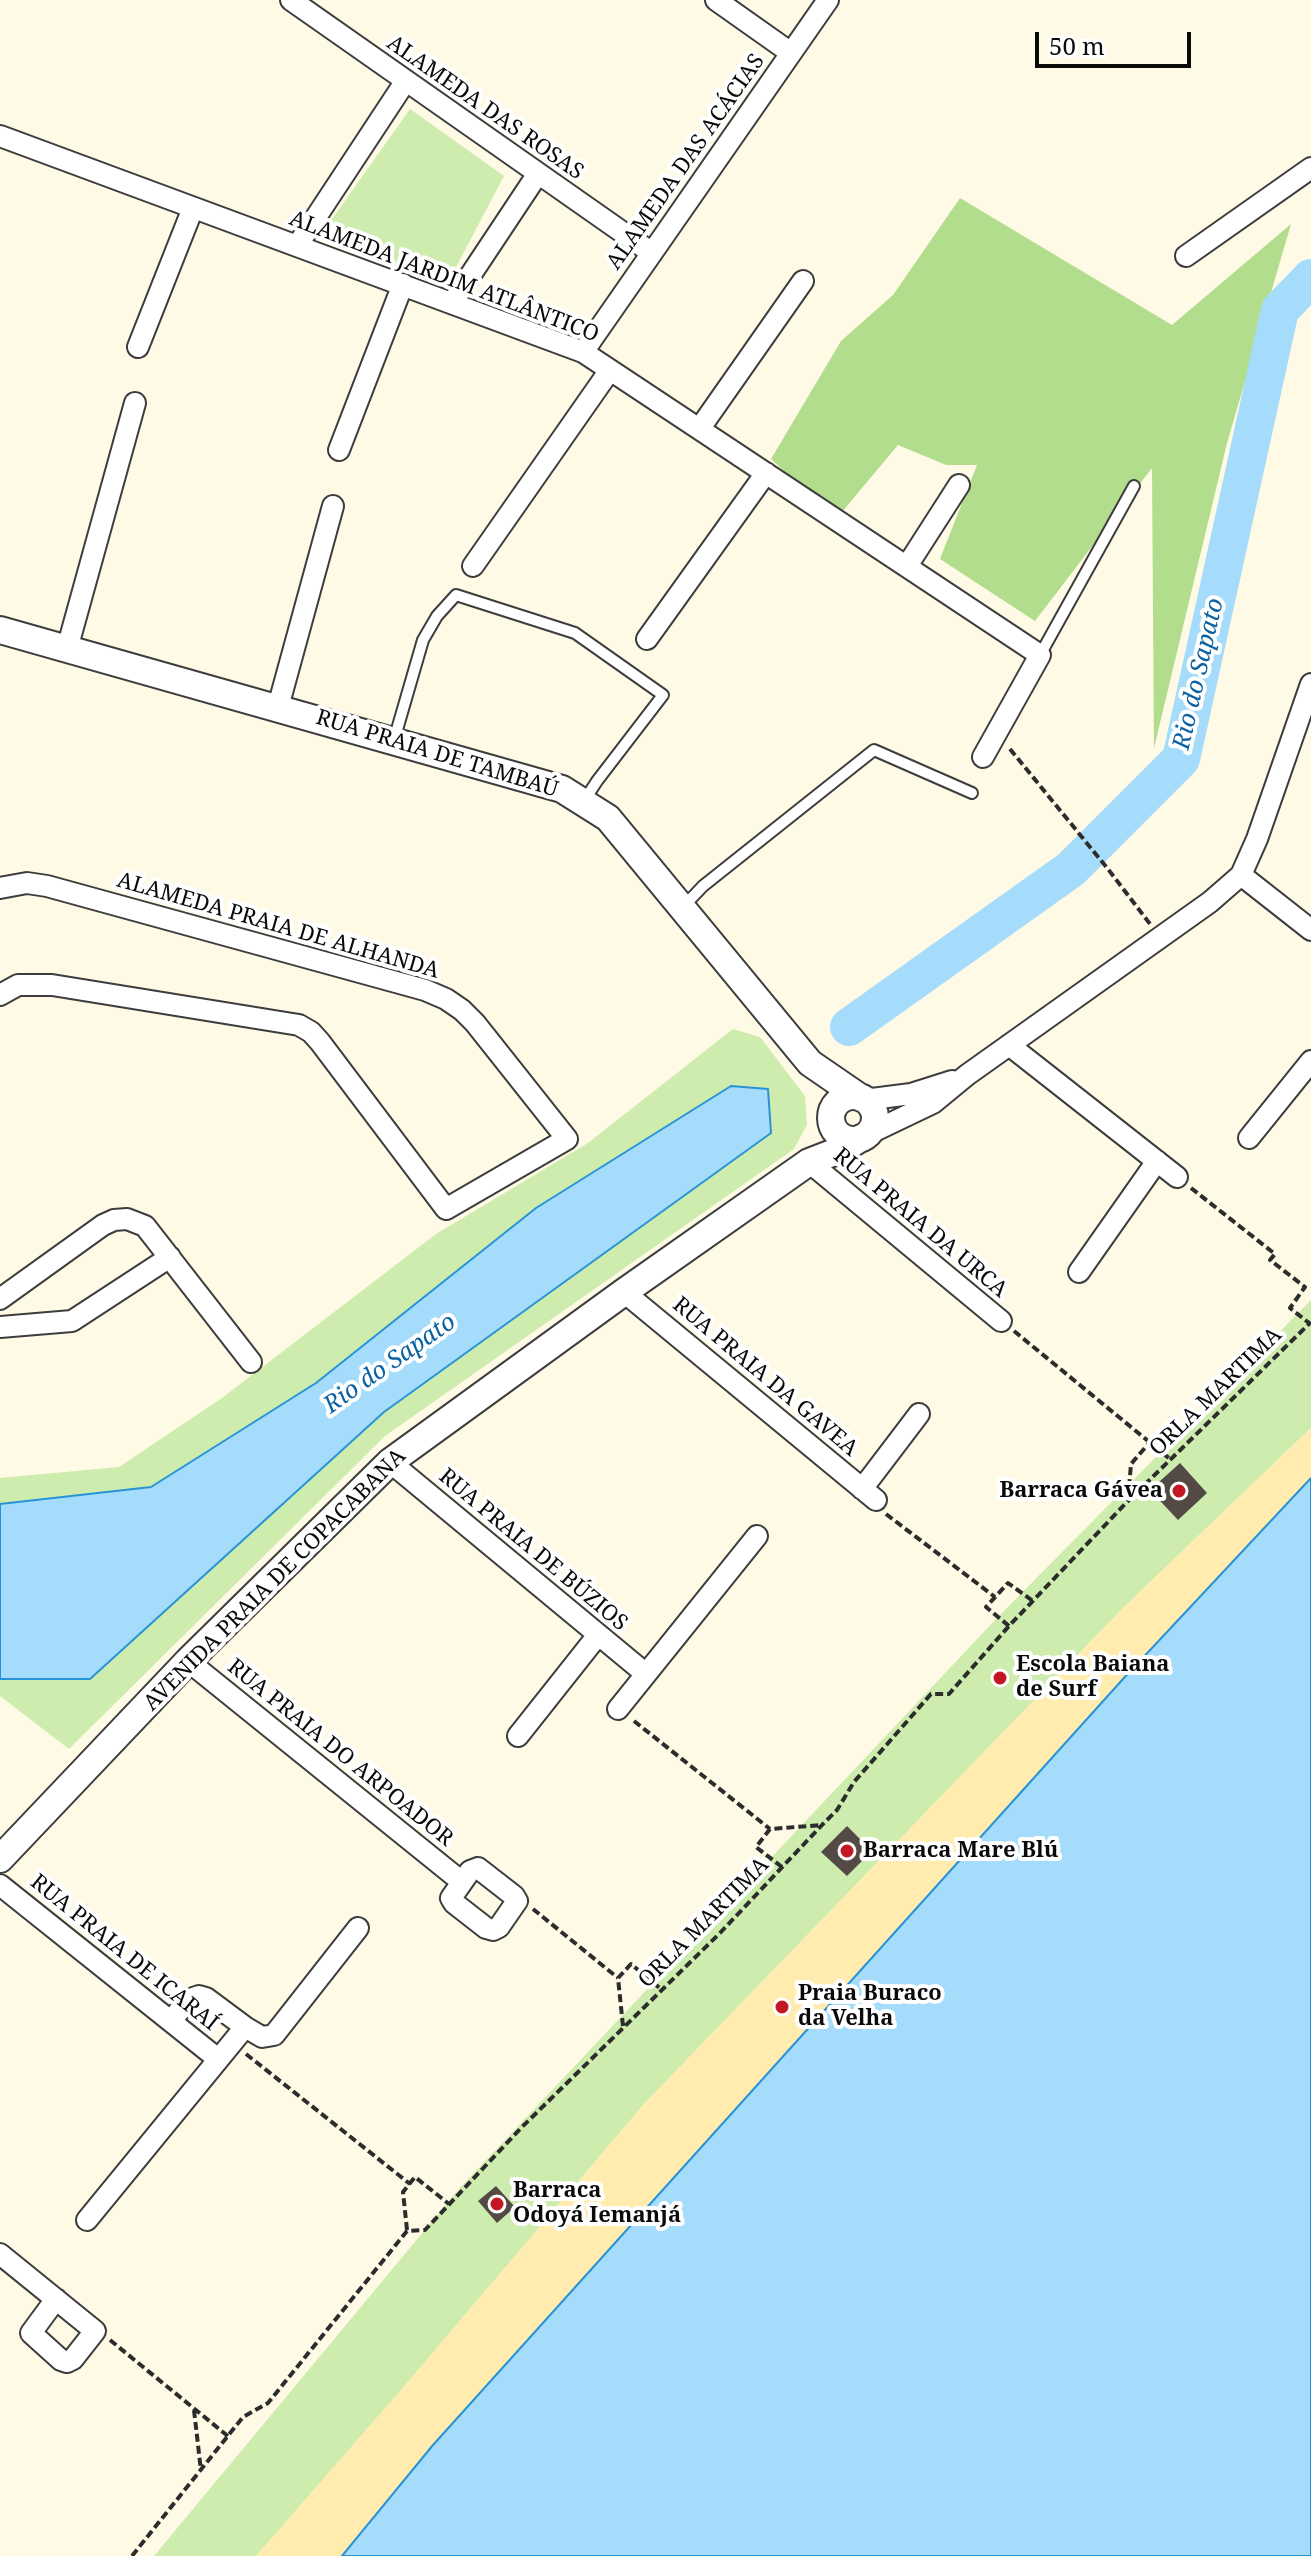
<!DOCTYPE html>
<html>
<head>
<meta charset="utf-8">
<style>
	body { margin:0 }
	#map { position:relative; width:1311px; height:2556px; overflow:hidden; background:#fffae6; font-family:"Noto Serif",serif }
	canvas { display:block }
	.scale { position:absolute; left:1035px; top:32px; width:156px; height:36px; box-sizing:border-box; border:4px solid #0a0a0a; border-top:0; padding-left:10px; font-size:24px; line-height:28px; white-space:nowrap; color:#0a0a0a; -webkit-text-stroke:6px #fff; paint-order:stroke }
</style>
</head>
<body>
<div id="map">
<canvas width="1311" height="2556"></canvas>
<div class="scale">50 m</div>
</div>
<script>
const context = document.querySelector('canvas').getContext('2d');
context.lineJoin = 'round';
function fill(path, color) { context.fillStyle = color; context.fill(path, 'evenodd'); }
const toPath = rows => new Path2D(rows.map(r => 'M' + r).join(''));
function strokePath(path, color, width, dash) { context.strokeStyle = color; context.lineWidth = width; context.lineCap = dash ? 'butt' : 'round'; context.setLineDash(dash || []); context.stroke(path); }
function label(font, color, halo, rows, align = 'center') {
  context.font = font + ' "Noto Serif",serif'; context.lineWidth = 8; context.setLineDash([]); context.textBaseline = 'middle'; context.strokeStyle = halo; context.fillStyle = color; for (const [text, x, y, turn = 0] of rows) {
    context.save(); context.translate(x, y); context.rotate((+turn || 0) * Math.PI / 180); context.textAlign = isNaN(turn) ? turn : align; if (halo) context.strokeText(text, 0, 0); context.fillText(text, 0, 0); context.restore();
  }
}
const green = toPath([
	[410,109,504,176,444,290,320,236],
	[733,1029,760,1037,805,1096,807,1125,794,1149,385,1436,69,1749,0,1696,0,1478,119,1467,222,1398,436,1234,588,1143],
	[1311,1300,1311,1428,1124,1607,645,2103,402,2389,256,2556,154,2556,458,2190,996,1619]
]);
const forest = toPath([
	[960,198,1172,325,1291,224,1227,443,1154,748,1152,468,1035,621,940,559,977,465,946,465,898,445,836,519,771,459,841,341,893,295]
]);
const sand = toPath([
	[1311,1428,1311,1478,1123,1679,433,2445,342,2556,256,2556,402,2389,645,2103,1124,1607]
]);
const water = toPath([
	[731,1086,768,1089,771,1133,384,1412,90,1679,0,1679,0,1504,151,1487,316,1383,536,1208,731,1086],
	[1311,1478,1311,2556,342,2556,433,2445,1123,1679,1311,1478]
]);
const river = toPath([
	[849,1027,1071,869,1181,759,1280,310,1311,278]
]);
const building = toPath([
	[1180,1463,1207,1493,1178,1520,1150,1490],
	[847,1826,872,1851,847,1876,821,1852],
	[496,2186,515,2207,497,2223,478,2201]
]);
const path = toPath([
	[1010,749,1108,869,1150,924],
	[1191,1188,1275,1254,1270,1260,1305,1287,1290,1308,1309,1323],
	[1014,1331,1170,1459],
	[1128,1499,1131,1464,1150,1442],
	[886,1514,995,1597],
	[1009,1626,986,1607,1008,1583,1033,1601],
	[634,1721,770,1829],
	[782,1867,756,1847,770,1829,822,1825],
	[533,1909,618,1978],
	[623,2026,618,1978,631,1964,662,1990],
	[246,2054,410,2184],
	[407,2230,403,2192,415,2177,449,2204],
	[110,2340,229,2437],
	[194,2410,201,2471],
	[132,2556,243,2417,268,2403,407,2231,425,2230,521,2128,720,1933,822,1825,837,1810,854,1782,931,1694,949,1694,1009,1626,1127,1502,1311,1322]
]);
const service = toPath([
	[1040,655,1134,486],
	[394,740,423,640,437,616,456,595,575,633,663,695,597,781,584,801],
	[683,907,703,886,874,750,972,793]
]);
const minor = toPath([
	[291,0,652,253],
	[716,0,791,53],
	[0,136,583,352,1040,655,983,757],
	[297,246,405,82],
	[1186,256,1311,168],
	[452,303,537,175],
	[138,347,193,208],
	[583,352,828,0],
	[700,428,803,281],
	[339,450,403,284],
	[473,566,610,370],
	[907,566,959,485],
	[647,639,766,473],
	[67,649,135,403],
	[278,707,333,506],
	[1241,875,1311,930],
	[0,888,27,883,47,886,425,990,446,999,462,1010,475,1023,567,1139,446,1209,320,1042,311,1032,299,1025,52,985,18,985,0,995],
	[1009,1045,1177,1177],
	[864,1100,911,1094,952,1081],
	[864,1136,933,1103,967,1075,1210,902,1241,875,1257,839,1311,684],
	[1249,1138,1311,1061],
	[809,1162,1001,1321],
	[1079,1272,1157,1161],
	[624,1292,876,1500],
	[0,1299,103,1225,114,1220,127,1219,145,1226,251,1362],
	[0,1327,72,1321,170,1257],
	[390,1462,646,1674],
	[862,1489,919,1414],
	[188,1661,462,1882],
	[618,1709,757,1536],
	[518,1736,598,1635],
	[478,1868,514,1896,517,1901,499,1927,493,1930,486,1928,454,1903,451,1898,470,1871,478,1868],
	[0,1885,218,2059],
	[245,2027,262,2037,274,2035,358,1928],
	[87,2220,245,2027,206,1998,199,1996,188,2000,171,2021],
	[0,2254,95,2331,73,2359,67,2362,61,2360,31,2333,56,2299]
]);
const tertiary = toPath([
	[0,630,562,789,608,818,810,1063,861,1098],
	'831 1118a22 22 0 1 1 44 0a22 22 0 1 1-44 0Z',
	[0,1859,188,1661,390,1462,624,1292,809,1162,845,1148,861,1138]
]);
const markers = [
	[1179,1491,8,"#c31823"],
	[1000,1678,8,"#c31823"],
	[847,1851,8,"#c31823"],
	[782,2007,8,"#c31823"],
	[497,2204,8,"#c31823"]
];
const streetNames = [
	["ALAMEDA DAS ROSAS",485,108,35],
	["ALAMEDA DAS ACÁCIAS",686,162,-55],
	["ALAMEDA JARDIM ATLÂNTICO",444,277,21],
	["RUA PRAIA DE TAMBAÚ",437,754,17],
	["ALAMEDA PRAIA DE ALHANDA",278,926,16],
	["RUA PRAIA DA URCA",920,1223,40],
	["RUA PRAIA DA GAVEA",765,1377,40],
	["ORLA MARTIMA",1216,1392,-44],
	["RUA PRAIA DE BÚZIOS",533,1550,40],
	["AVENIDA PRAIA DE COPACABANA",275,1580,-45],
	["RUA PRAIA DO ARPOADOR",340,1753,39],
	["ORLA MARTIMA",704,1923,-45],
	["RUA PRAIA DE ICARAÍ",124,1953,39]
];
const poiNames = [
	["Barraca Gávea",1163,1491,"right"],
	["Escola Baiana",1016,1665],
	["de Surf",1016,1690],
	["Barraca Mare Blú",863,1851],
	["Praia Buraco",798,1994],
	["da Velha",798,2019],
	["Barraca",513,2191],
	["Odoyá Iemanjá",513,2216]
];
const waterNames = [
	["Rio do Sapato",1199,674,-77],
	["Rio do Sapato",390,1364,-35]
];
fill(green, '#ceecae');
fill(forest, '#b1dd8c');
fill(sand, '#ffecae');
fill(water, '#a6dcfb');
strokePath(water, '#2893d7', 2);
strokePath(river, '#a6dcfb', 38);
fill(building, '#534a45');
strokePath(service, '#3d3d3d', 14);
strokePath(minor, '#3d3d3d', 24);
strokePath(tertiary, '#3d3d3d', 30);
strokePath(path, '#2c2c2c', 4, [8, 4]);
strokePath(service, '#fff', 10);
strokePath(minor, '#fff', 20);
strokePath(tertiary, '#fff', 26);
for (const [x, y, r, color] of markers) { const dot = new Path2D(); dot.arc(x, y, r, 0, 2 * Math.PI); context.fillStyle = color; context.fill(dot); strokePath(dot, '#fff', 3); }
label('22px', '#0a0a0a', '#fff', streetNames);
label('bold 22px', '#0a0a0a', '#fff', poiNames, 'left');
label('italic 24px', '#0b62a3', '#fff', waterNames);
</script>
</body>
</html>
